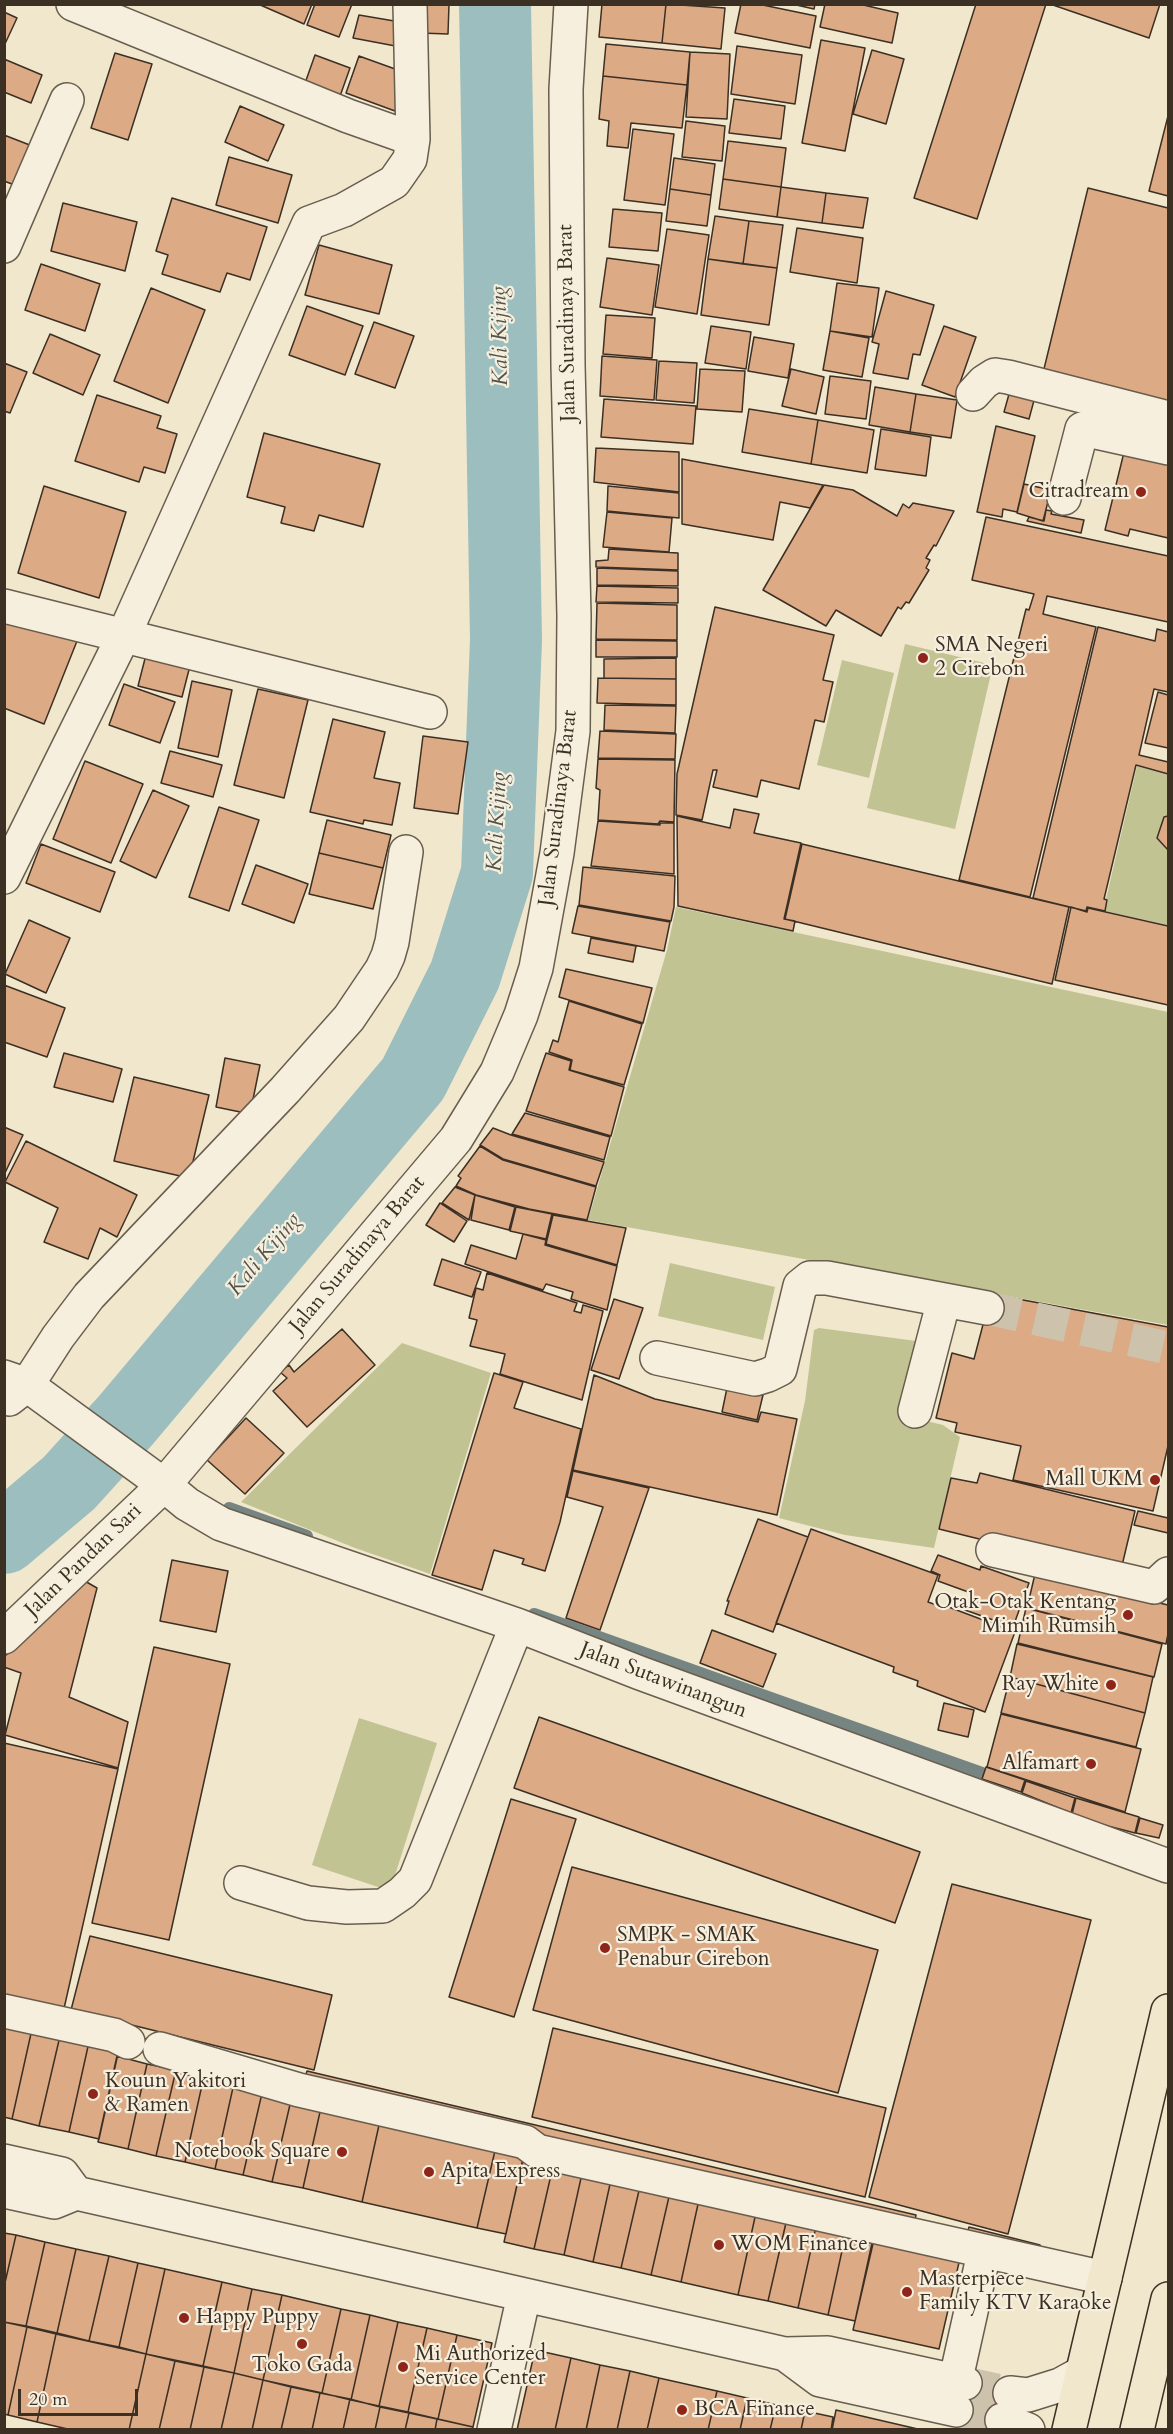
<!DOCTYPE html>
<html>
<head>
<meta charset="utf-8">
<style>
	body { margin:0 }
	#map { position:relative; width:1173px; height:2434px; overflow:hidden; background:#f1e7cd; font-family:Cardo,serif }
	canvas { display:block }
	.frame { position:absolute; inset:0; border:6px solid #3c2f24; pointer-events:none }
	.scale { position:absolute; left:18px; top:2389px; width:120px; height:27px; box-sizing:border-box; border:3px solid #3c2f24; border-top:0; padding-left:8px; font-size:18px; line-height:21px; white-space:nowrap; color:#3c2f24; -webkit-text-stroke:4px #f6efde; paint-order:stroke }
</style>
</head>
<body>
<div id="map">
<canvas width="1173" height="2434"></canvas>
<div class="frame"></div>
<div class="scale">20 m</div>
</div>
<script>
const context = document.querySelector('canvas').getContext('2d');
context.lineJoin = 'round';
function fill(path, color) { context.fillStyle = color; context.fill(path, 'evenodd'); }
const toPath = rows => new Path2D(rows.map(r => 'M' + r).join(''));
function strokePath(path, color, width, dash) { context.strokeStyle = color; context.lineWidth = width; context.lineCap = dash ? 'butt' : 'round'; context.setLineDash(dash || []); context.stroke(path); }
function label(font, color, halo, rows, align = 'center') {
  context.font = font + ' Cardo,serif'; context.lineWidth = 4.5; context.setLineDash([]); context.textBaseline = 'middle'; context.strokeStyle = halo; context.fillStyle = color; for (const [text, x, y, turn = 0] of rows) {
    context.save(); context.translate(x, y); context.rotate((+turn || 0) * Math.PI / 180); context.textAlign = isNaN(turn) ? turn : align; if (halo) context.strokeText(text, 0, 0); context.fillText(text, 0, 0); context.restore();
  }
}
const green = toPath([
	[905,644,993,665,955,829,867,808],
	[842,660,894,673,869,778,817,765],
	[1137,766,1168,775,1168,925,1105,911,1108,900,1106,899],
	[676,907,1168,1012,1168,1325,588,1220,667,950],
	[670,1263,775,1287,763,1340,658,1316],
	[819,1328,916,1341,897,1414,943,1425,960,1437,934,1548,845,1535,779,1518,805,1401,814,1330],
	[402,1343,491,1373,430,1574,355,1548,241,1502],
	[359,1718,437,1743,390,1891,312,1865]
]);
const stream = toPath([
	[229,1508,307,1536],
	[534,1614,982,1773]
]);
const river = toPath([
	[4,1538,69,1483,126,1420,413,1079,465,975,497,873,506,640,495,4]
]);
const building = toPath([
	[258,4,312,4,304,24,258,4],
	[315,4,352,4,339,37,307,25,315,4],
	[421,4,449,4,448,34,420,33,421,4],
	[602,4,666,4,662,43,599,37,602,4],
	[666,4,725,8,721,49,662,43,666,4],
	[741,4,758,4,816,16,810,48,735,33,741,4],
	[792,4,815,4,814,9,792,4],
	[825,4,859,4,898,13,892,43,820,27,825,4],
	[976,4,1046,4,977,219,914,198,976,4],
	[1050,4,1160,4,1149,38,1050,4],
	[4,12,17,18,4,46,4,12],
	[359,15,406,23,406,48,353,38,359,15],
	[821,40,865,48,845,151,802,143,821,40],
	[606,44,690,52,687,85,603,76,606,44],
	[737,46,802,55,795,104,731,94,737,46],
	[872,50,904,59,886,124,853,114,872,50],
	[690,52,730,54,727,119,686,117,690,52],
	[115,53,152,64,128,140,91,128,115,53],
	[315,55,350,68,339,99,304,86,315,55],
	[359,56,409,74,395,111,346,93,359,56],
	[4,59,42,75,31,103,4,92,4,59],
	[603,76,687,85,682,128,631,123,628,148,607,146,609,121,599,119,603,76],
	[734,99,785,106,781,139,729,133,734,99],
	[240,106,284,125,268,161,225,142,240,106],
	[1168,116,1168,196,1149,191,1168,116],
	[686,121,725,126,722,161,682,157,686,121],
	[633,129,674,134,665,205,624,200,633,129],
	[4,135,40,149,25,189,4,181,4,135],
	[728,141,786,148,781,187,723,179,728,141],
	[229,157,292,175,278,223,216,205,229,157],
	[674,158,715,164,711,195,670,189,674,158],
	[723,179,781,187,777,217,719,209,723,179],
	[781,187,826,193,822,223,777,217,781,187],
	[1088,188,1168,208,1168,404,1043,373,1088,188],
	[670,189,711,195,707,226,666,221,670,189],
	[826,193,868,198,863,228,822,223,826,193],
	[172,198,267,227,250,280,227,273,220,292,162,274,168,255,156,251,172,198],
	[63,203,137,222,125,271,51,251,63,203],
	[613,209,662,213,658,251,609,247,613,209],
	[715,216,749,221,743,264,708,259,715,216],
	[749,221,783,225,777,268,743,264,749,221],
	[797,228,863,238,857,283,790,272,797,228],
	[667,229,709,235,697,314,655,307,667,229],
	[319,245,392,265,379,314,305,295,319,245],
	[607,258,659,265,652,315,600,307,607,258],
	[708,259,777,268,769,325,701,315,708,259],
	[41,264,100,284,85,331,25,310,41,264],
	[837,283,879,288,872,337,830,331,837,283],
	[151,288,205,310,168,403,114,381,151,288],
	[886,291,934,305,920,355,913,354,908,379,873,373,879,344,872,342,886,291],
	[307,306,363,326,345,375,289,355,307,306],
	[606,315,655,318,652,358,603,354,606,315],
	[374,322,414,336,395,388,355,374,374,322],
	[711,326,751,332,746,369,705,363,711,326],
	[944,326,976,337,955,397,922,385,944,326],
	[830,331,869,338,862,377,823,370,830,331],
	[50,334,100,355,83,395,33,373,50,334],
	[754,337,794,344,788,378,748,371,754,337],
	[602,356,657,360,654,400,600,396,602,356],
	[659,361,697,363,694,403,656,400,659,361],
	[4,363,27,372,10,413,4,411,4,363],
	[700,369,745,371,742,412,697,409,700,369],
	[791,369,824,377,816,414,782,406,791,369],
	[830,376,871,381,866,419,825,414,830,376],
	[875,387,916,394,910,432,869,425,875,387],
	[1011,387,1036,393,1029,419,1004,412,1011,387],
	[916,394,957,400,951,438,910,432,916,394],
	[97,395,161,416,157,428,177,434,165,473,144,467,139,482,75,461,97,395],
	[604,399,696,406,693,444,601,437,604,399],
	[749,409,818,420,811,464,742,452,749,409],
	[818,420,874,430,867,473,811,464,818,420],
	[996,426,1035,436,1017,512,1003,509,1002,517,977,512,996,426],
	[881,429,931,437,926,476,875,469,881,429],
	[264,433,380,464,363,527,319,515,314,531,281,523,285,507,247,497,264,433],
	[1126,444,1168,454,1168,538,1130,529,1128,536,1105,530,1126,444],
	[596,448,679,452,679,492,594,482,596,448],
	[682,459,823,485,810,508,780,502,773,540,682,524,682,459],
	[1024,484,1051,490,1043,521,1017,513,1024,484],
	[824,485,853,490,897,516,903,504,909,508,913,503,954,511,936,546,934,545,926,558,930,560,926,568,929,570,909,603,906,602,901,609,898,607,881,636,836,610,826,626,763,590,824,485],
	[44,486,126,512,99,598,18,573,44,486],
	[608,486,679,493,679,518,607,511,608,486],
	[1046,510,1052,511,1051,514,1084,520,1081,533,1027,521,1029,517,1044,521,1046,510],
	[607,512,672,518,669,552,603,547,607,512],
	[986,517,1168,556,1168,622,1047,596,1043,614,1096,627,1030,897,959,880,1026,609,1029,610,1034,594,972,580,986,517],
	[609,549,678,553,678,570,596,567,596,561,608,560,609,549],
	[597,568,678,571,678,586,597,585,597,568],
	[597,586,678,588,678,603,596,602,597,586],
	[597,603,677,605,677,640,596,639,597,603],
	[715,607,834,635,823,680,833,682,824,722,815,720,799,789,761,780,757,797,713,787,717,770,713,770,702,820,676,815,677,774,715,607],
	[5,612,77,641,44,724,4,708,5,612],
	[1098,627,1155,641,1157,629,1168,632,1168,692,1154,689,1139,755,1168,762,1168,774,1136,765,1104,899,1107,900,1105,911,1087,907,1086,911,1033,898,1098,627],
	[596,640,677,641,677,657,596,657,596,640],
	[149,643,193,654,182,697,138,686,149,643],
	[676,658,676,679,604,678,604,659,676,658],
	[598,678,676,679,676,705,597,703,598,678],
	[192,681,232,690,218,757,178,748,192,681],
	[124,684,175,702,160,743,109,725,124,684],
	[258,689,308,700,284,798,234,785,258,689],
	[1158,692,1168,695,1168,748,1145,743,1158,692],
	[605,705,676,706,675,733,604,730,605,705],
	[333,719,385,732,374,778,400,783,392,825,364,820,363,824,310,812,333,719],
	[600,731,676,734,675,759,598,758,600,731],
	[423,736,468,742,458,814,414,808,423,736],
	[170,751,222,765,213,797,161,783,170,751],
	[598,759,675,760,674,822,660,821,658,824,598,820,600,790,596,788,598,759],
	[85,761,143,784,111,863,53,839,85,761],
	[153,790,189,806,156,878,120,861,153,790],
	[219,807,259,820,229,911,189,897,219,807],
	[734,809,759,814,754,833,801,843,784,919,795,921,793,931,678,906,677,816,730,828,734,809],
	[1168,816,1168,850,1157,838,1164,817,1168,816],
	[327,820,391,835,383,868,319,853,327,820],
	[598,821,660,825,660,823,674,823,674,874,591,866,598,821],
	[41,844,115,872,100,912,26,883,41,844],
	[802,844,1069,907,1052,984,785,919,802,844],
	[319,853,383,868,373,909,309,894,319,853],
	[256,865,308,884,294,923,242,904,256,865],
	[583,867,675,876,674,907,671,921,579,905,583,867],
	[578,906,670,922,664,951,572,933,578,906],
	[1071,907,1087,912,1088,908,1168,926,1168,1005,1055,980,1071,907],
	[29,920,70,938,46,993,5,974,29,920],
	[591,938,636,946,633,962,588,953,591,938],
	[566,969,652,988,643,1023,559,997,566,969],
	[4,985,65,1008,47,1057,4,1042,4,985],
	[569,1001,642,1024,624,1085,570,1070,572,1060,549,1052,553,1040,558,1042,569,1001],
	[64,1053,122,1069,113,1102,54,1087,64,1053],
	[546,1053,571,1061,569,1070,624,1087,611,1136,526,1111,546,1053],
	[225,1058,260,1065,250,1114,216,1107,225,1058],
	[134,1077,209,1095,189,1178,114,1161,134,1077],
	[525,1113,610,1137,604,1160,512,1134,525,1113],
	[4,1127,23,1135,4,1175,4,1127],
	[493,1128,511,1135,604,1162,596,1186,503,1159,480,1145,493,1128],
	[26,1141,137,1195,117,1237,100,1228,88,1259,44,1242,58,1208,5,1182,26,1141],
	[480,1146,503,1160,596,1187,587,1220,529,1209,476,1195,456,1186,461,1178,458,1176,480,1146],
	[455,1187,475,1195,469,1220,442,1203,455,1187],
	[475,1195,515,1207,509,1230,471,1220,475,1195],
	[440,1203,467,1221,454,1242,426,1225,440,1203],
	[516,1207,552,1214,546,1239,510,1231,516,1207],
	[553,1215,626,1228,617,1265,546,1244,553,1215],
	[523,1234,546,1240,545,1245,617,1266,607,1310,571,1299,573,1292,546,1284,543,1290,465,1264,471,1245,516,1259,523,1234],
	[442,1259,481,1272,472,1297,434,1285,442,1259],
	[487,1273,577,1303,574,1311,581,1313,583,1305,603,1311,582,1400,500,1374,505,1354,470,1346,477,1320,469,1318,476,1288,483,1290,487,1273],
	[991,1294,1168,1327,1168,1446,1153,1511,1013,1480,1021,1446,955,1432,957,1423,936,1418,952,1353,974,1359,991,1294],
	[614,1299,643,1308,619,1379,591,1370,614,1299],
	[342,1329,375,1365,307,1427,273,1391,287,1378,280,1372,289,1365,294,1372,342,1329],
	[494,1373,523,1382,514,1408,581,1429,560,1522,545,1571,522,1564,524,1559,494,1550,482,1590,432,1575,494,1373],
	[594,1375,655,1399,758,1422,761,1412,797,1419,777,1515,573,1470,594,1375],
	[727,1388,763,1395,757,1420,722,1412,727,1388],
	[246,1418,284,1453,245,1494,207,1460,246,1418],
	[573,1471,649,1488,600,1630,566,1618,603,1507,567,1497,573,1471],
	[980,1473,1135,1511,1120,1574,939,1529,951,1478,977,1483,980,1473],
	[1138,1511,1168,1518,1168,1533,1134,1525,1138,1511],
	[758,1519,808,1537,773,1632,725,1614,729,1601,727,1601,758,1519],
	[811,1529,938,1575,928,1602,945,1608,946,1606,1015,1632,985,1712,917,1686,918,1681,893,1672,894,1667,776,1623,811,1529],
	[938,1555,980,1570,981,1566,1029,1583,1013,1627,965,1610,971,1593,938,1581,940,1575,931,1571,938,1555],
	[172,1560,228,1571,216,1632,160,1621,172,1560],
	[1035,1574,1168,1605,1168,1634,1166,1644,1027,1608,1035,1574],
	[83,1580,97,1588,69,1697,128,1722,118,1768,5,1735,21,1673,4,1667,4,1657,83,1580],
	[1026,1608,1162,1644,1154,1677,1018,1643,1026,1608],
	[712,1630,776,1654,763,1687,700,1663,712,1630],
	[1017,1644,1153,1677,1145,1713,1010,1677,1017,1644],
	[154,1647,230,1664,169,1940,92,1923,154,1647],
	[1010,1677,1145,1713,1136,1747,1001,1713,1010,1677],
	[944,1703,974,1710,968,1737,938,1730,944,1703],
	[1001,1714,1141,1749,1125,1812,987,1767,1001,1714],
	[539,1717,920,1852,895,1923,514,1788,539,1717],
	[4,1743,118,1769,63,2013,4,1999,4,1743],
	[986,1767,1025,1780,1021,1792,982,1779,986,1767],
	[1026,1781,1075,1798,1071,1813,1022,1793,1026,1781],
	[1076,1798,1139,1817,1135,1833,1104,1825,1072,1814,1076,1798],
	[511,1799,576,1819,514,2017,449,1997,511,1799],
	[1140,1818,1163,1825,1159,1838,1136,1833,1140,1818],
	[572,1867,878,1950,838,2093,533,2010,572,1867],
	[952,1884,1091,1920,1008,2234,869,2197,952,1884],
	[90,1936,332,1995,314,2070,71,2010,90,1936],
	[4,2023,32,2029,12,2119,4,2117,4,2023],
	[553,2028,886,2108,865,2197,532,2117,553,2028],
	[32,2029,60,2036,39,2126,12,2119,32,2029],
	[60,2036,89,2042,69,2132,39,2126,60,2036],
	[89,2042,119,2049,99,2139,69,2132,89,2042],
	[117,2056,147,2064,128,2149,98,2142,117,2056],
	[147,2064,176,2070,156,2156,128,2149,147,2064],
	[176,2070,204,2076,185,2162,156,2156,176,2070],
	[307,2071,916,2215,913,2229,303,2084,307,2071],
	[204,2076,234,2083,215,2169,185,2162,204,2076],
	[234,2083,263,2089,243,2175,215,2169,234,2083],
	[263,2089,292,2096,272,2182,243,2175,263,2089],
	[292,2096,322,2103,303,2188,272,2182,292,2096],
	[322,2103,381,2116,362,2202,303,2188,322,2103],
	[381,2116,497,2142,477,2228,362,2202,381,2116],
	[497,2142,525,2149,506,2234,477,2228,497,2142],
	[524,2155,554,2162,534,2249,504,2242,524,2155],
	[554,2162,583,2169,564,2255,534,2249,554,2162],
	[583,2169,612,2175,593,2262,564,2255,583,2169],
	[612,2175,641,2182,621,2268,593,2262,612,2175],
	[641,2182,671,2188,651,2275,621,2268,641,2182],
	[671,2188,700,2195,681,2282,651,2275,671,2188],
	[700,2195,757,2208,738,2295,681,2282,700,2195],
	[757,2208,788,2214,768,2301,738,2295,757,2208],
	[788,2214,817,2222,798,2308,768,2301,788,2214],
	[817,2222,847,2228,828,2315,798,2308,817,2222],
	[969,2227,1040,2245,1039,2254,966,2237,969,2227],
	[847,2228,874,2234,855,2321,828,2315,847,2228],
	[4,2233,16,2235,4,2287,4,2233],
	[16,2235,45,2242,26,2326,4,2322,4,2287,16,2235],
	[875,2235,961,2254,939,2349,853,2330,875,2235],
	[45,2242,76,2249,57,2333,26,2326,45,2242],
	[76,2249,109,2256,89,2341,57,2333,76,2249],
	[109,2256,138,2263,119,2347,89,2341,109,2256],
	[138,2263,165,2269,146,2354,119,2347,138,2263],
	[165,2269,222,2282,203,2366,146,2354,165,2269],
	[222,2282,252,2289,234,2373,203,2366,222,2282],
	[252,2289,282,2295,263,2380,234,2373,252,2289],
	[282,2295,341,2309,322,2393,263,2380,282,2295],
	[341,2309,370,2315,351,2400,322,2393,341,2309],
	[370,2315,398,2322,379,2406,351,2400,370,2315],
	[4,2322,27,2327,8,2415,4,2414,4,2322],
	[398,2322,427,2328,408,2412,379,2406,398,2322],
	[27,2327,56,2334,37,2422,8,2415,27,2327],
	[427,2328,457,2335,438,2419,408,2412,427,2328],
	[56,2334,146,2354,129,2430,72,2430,37,2422,56,2334],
	[457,2335,492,2343,473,2427,438,2419,457,2335],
	[535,2350,571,2358,555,2430,517,2430,535,2350],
	[146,2354,175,2361,159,2430,129,2430,146,2354],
	[571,2358,600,2365,586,2430,555,2430,571,2358],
	[175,2361,204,2367,190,2430,159,2430,175,2361],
	[600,2365,630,2371,617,2430,586,2430,600,2365],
	[204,2367,234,2373,221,2430,190,2430,204,2367],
	[630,2371,659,2378,647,2430,617,2430,630,2371],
	[968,2372,1012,2386,1000,2425,956,2411,968,2372],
	[234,2373,263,2380,252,2430,221,2430,234,2373],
	[659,2378,717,2391,708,2430,647,2430,659,2378],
	[263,2380,291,2387,281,2430,252,2430,263,2380],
	[291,2387,320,2393,312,2430,281,2430,291,2387],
	[717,2391,747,2398,740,2430,708,2430,717,2391],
	[320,2393,350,2399,343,2430,312,2430,320,2393],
	[747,2398,776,2405,770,2430,740,2430,747,2398],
	[350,2399,380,2407,375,2430,343,2430,350,2399],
	[776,2405,805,2411,801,2430,770,2430,776,2405],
	[380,2407,409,2413,405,2430,375,2430,380,2407],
	[836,2410,922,2430,832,2430,836,2410],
	[805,2411,833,2417,831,2430,801,2430,805,2411],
	[409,2413,437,2419,435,2430,405,2430,409,2413],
	[437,2419,473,2427,472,2430,435,2430,437,2419]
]);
const minorTunnel = toPath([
	[987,1308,1168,1348],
	[965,2383,1010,2393],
	[956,2410,1002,2420]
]);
const minor = toPath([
	[73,4,348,116,413,139],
	[4,246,67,100],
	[973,394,984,382,995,375,1008,377,1168,418],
	[1064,498,1082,429,1168,448],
	[4,606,430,712],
	[4,877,124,635,309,223,344,210,394,182,410,159,413,139,410,4],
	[657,1358,755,1379,768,1375,780,1369,800,1286,810,1278,827,1278,987,1308],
	[4,1377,27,1385,164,1485,187,1504,221,1524,517,1625,640,1673,1168,1866],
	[9,1399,27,1385,58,1337,89,1296,285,1090,349,1018,382,969,388,956,392,942,406,852],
	[915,1411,944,1300],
	[993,1550,1154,1587,1168,1574],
	[4,1637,164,1485,456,1139,497,1072,521,1015,536,968,557,853,573,731,574,616,568,365,566,89,571,4],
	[241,1883,308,1903,347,1907,383,1906,402,1893,415,1880,517,1625],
	[4,2011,114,2035,128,2042],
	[160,2049,299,2090,525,2142,537,2151,1105,2278],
	[4,2161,62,2174,76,2193],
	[4,2191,54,2202,76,2193,785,2354,828,2353,965,2383],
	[785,2354,820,2380,956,2410],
	[1010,2393,1028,2395,1060,2385,1082,2373],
	[951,2401,982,2262],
	[1002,2420,1028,2430],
	[494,2430,524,2295]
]);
const major = toPath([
	[1069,2430,1168,2011],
	[1137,2430,1168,2299]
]);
const markers = [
	[1141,492,6,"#8f2418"],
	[923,658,6,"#8f2418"],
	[1155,1480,6,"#8f2418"],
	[1128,1615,6,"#8f2418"],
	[1111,1685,6,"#8f2418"],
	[1091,1764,6,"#8f2418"],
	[605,1948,6,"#8f2418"],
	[93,2094,6,"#8f2418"],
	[342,2152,6,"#8f2418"],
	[429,2172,6,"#8f2418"],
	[719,2245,6,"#8f2418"],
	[907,2292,6,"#8f2418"],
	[184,2318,6,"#8f2418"],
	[302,2344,6,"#8f2418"],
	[403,2367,6,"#8f2418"],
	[682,2410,6,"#8f2418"]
];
const streetNames = [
	["Jalan Suradinaya Barat",568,323,-91],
	["Jalan Suradinaya Barat",559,808,-83],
	["Jalan Suradinaya Barat",358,1255,-50],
	["Jalan Pandan Sari",84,1561,-44],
	["Jalan Sutawinangun",663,1681,21]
];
const poiNames = [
	["Citradream",1129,492,"right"],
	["SMA Negeri",935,646],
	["2 Cirebon",935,670],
	["Mall UKM",1143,1480,"right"],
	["Otak-Otak Kentang",1116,1603,"right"],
	["Mimih Rumsih",1116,1627,"right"],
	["Ray White",1099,1685,"right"],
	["Alfamart",1079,1764,"right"],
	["SMPK - SMAK",617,1936],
	["Penabur Cirebon",617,1960],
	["Kouun Yakitori",105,2082],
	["& Ramen",105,2106],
	["Notebook Square",330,2152,"right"],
	["Apita Express",441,2172],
	["WOM Finance",731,2245],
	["Masterpiece",919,2280],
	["Family KTV Karaoke",919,2304],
	["Happy Puppy",196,2318],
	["Mi Authorized",415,2355],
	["Service Center",415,2379],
	["Toko Gada",302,2366,"center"],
	["BCA Finance",694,2410]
];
const waterNames = [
	["Kali Kijing",501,336,-91],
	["Kali Kijing",498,822,-87],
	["Kali Kijing",265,1255,-50]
];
fill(green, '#c2c393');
strokePath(stream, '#768581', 12);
strokePath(river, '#9cbebf', 72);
fill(building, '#dcaa85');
strokePath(building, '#3c2f24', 1.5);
strokePath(minorTunnel, '#cdc2ab', 33, [33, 16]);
strokePath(minor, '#695d4e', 36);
strokePath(major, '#3c2f24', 36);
strokePath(minor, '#f6efde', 33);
strokePath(major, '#f1e7cd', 33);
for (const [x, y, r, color] of markers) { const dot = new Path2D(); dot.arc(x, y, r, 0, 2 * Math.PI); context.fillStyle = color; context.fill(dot); strokePath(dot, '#f6efde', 2); }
label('21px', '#3c2f24', '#f6efde', streetNames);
label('21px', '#3c2f24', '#f6efde', poiNames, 'left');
label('italic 22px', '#54534b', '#f6efde', waterNames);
</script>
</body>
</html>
